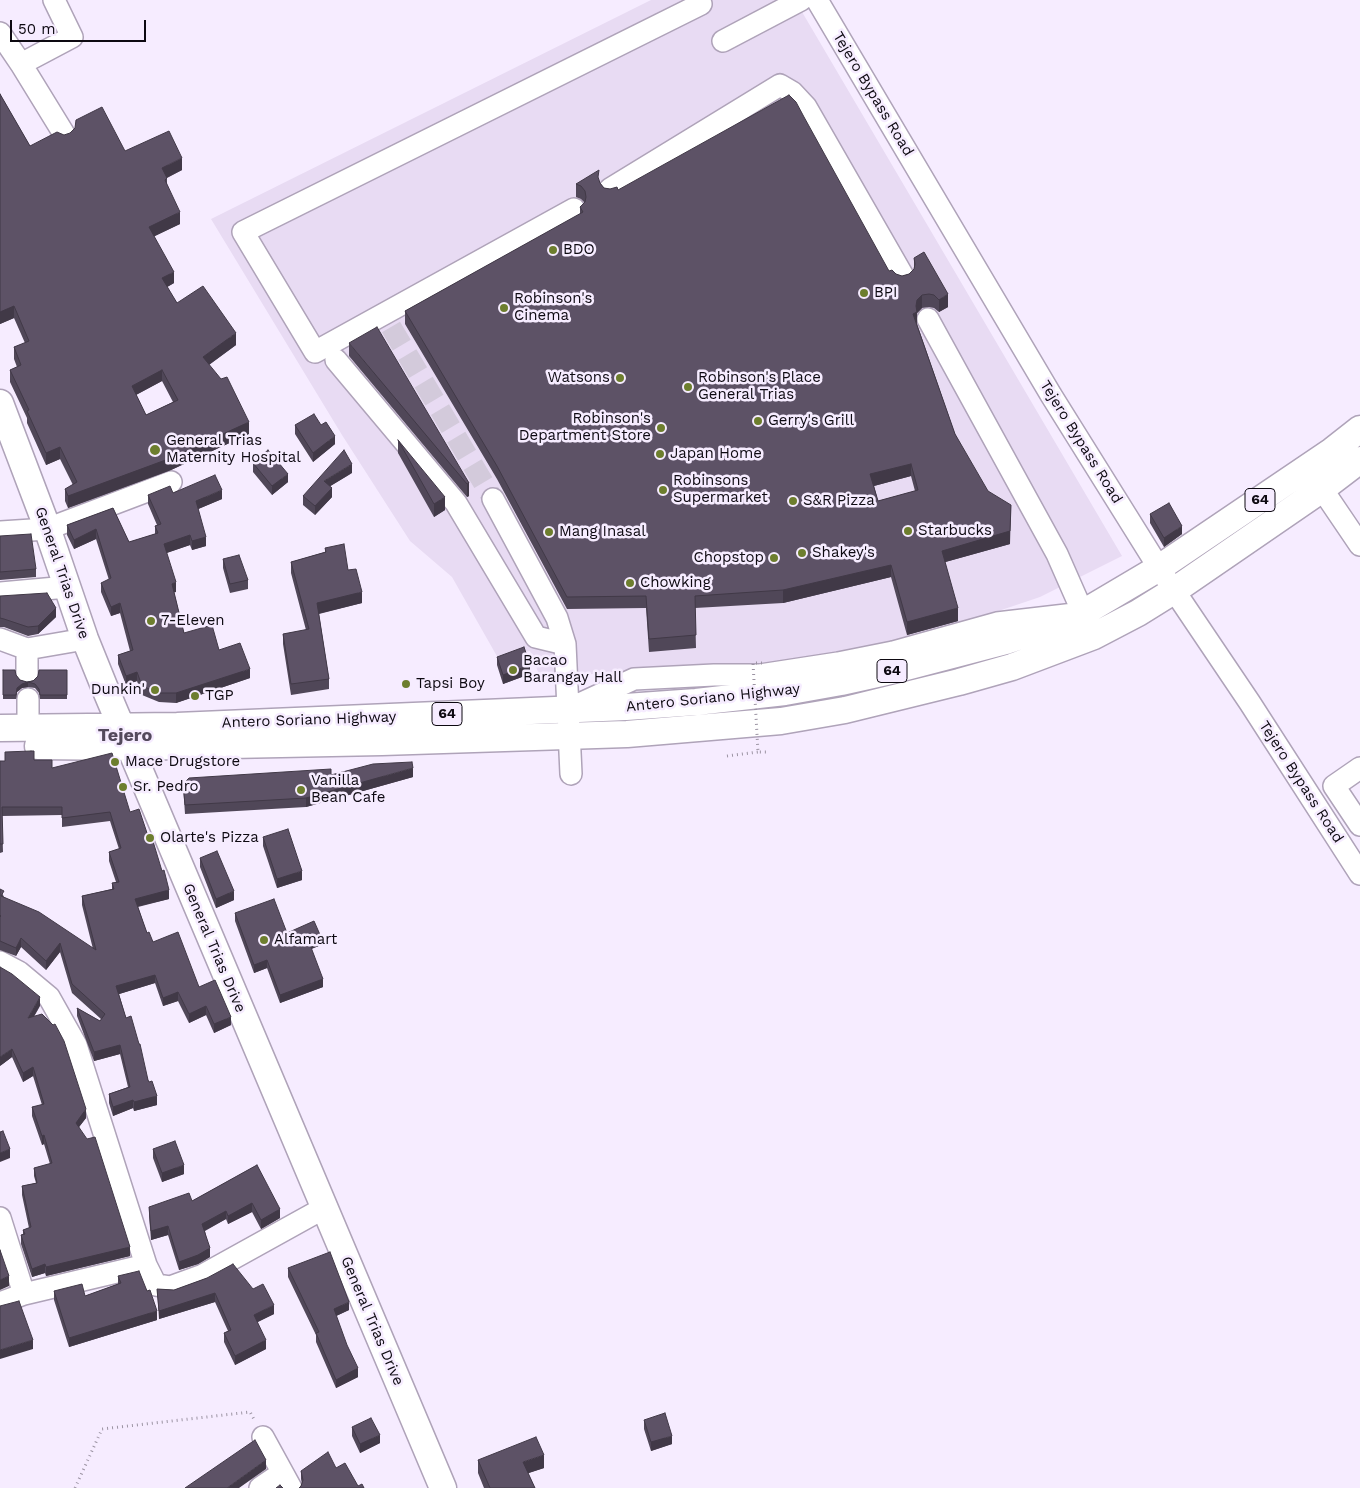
<!DOCTYPE html>
<html>
<head>
<meta charset="utf-8">
<style>
	body { margin:0 }
	#map { position:relative; width:1360px; height:1488px; overflow:hidden; background:#f6ecff; font-family:"Work Sans",sans-serif }
	canvas { display:block }
	.scale { position:absolute; left:10px; top:20px; width:136px; height:22px; box-sizing:border-box; border:2px solid #0d0911; border-top:0; padding-left:6px; font-size:15px; line-height:18px; white-space:nowrap; color:#0d0911; -webkit-text-stroke:4px #f6ecff; paint-order:stroke }
</style>
</head>
<body>
<div id="map">
<canvas width="1360" height="1488"></canvas>
<div class="scale">50 m</div>
</div>
<script>
const context = document.querySelector('canvas').getContext('2d');
context.lineJoin = 'round';
function fill(path, color) { context.fillStyle = color; context.fill(path, 'evenodd'); }
const toPath = rows => new Path2D(rows.map(r => 'M' + r).join(''));
function strokePath(path, color, width, dash) { context.strokeStyle = color; context.lineWidth = width; context.lineCap = dash ? 'butt' : 'round'; context.setLineDash(dash || []); context.stroke(path); }
function label(font, color, halo, rows, align = 'center') {
  context.font = font + ' "Work Sans",sans-serif'; context.lineWidth = 5; context.setLineDash([]); context.textBaseline = 'middle'; context.strokeStyle = halo; context.fillStyle = color; for (const [text, x, y, turn = 0] of rows) {
    context.save(); context.translate(x, y); context.rotate((+turn || 0) * Math.PI / 180); context.textAlign = isNaN(turn) ? turn : align; if (halo) context.strokeText(text, 0, 0); context.fillText(text, 0, 0); context.restore();
  }
}
const built = toPath([
	[651,0,795,0,1122,556,1040,597,942,630,785,663,540,677,530,651,498,658,452,577,410,541,342,435,211,219]
]);
const minorTunnel = toPath([
	[391,327,493,499]
]);
const path = toPath([
	[727,756,758,752],
	[75,1488,102,1429,250,1412,255,1421]
]);
const minor = toPath([
	[817,0,1051,395,1159,568,1250,703,1360,874],
	[0,33,21,64,64,134],
	[723,41,801,0],
	[21,64,72,37,54,0],
	[610,189,780,85,792,92,806,107,903,276],
	[574,209,315,352,243,232,701,4],
	[336,360,456,503,536,637,565,644],
	[1322,489,1360,545],
	[493,499,557,618,565,644,571,774],
	[0,532,47,529,171,482],
	[0,593,67,587],
	[0,639,27,649,85,639],
	[27,649,27,674],
	[28,699,28,728],
	[573,707,634,679,714,675,760,675,838,663,893,652,997,623,1083,613,1057,554,928,319],
	[1360,768,1334,786,1360,825],
	[0,962,19,972,49,997,76,1045,146,1265,24,1294,0,1303],
	[0,1218,24,1294],
	[146,1265,156,1285,170,1287,203,1275,324,1208],
	[263,1437,291,1488],
	[260,1488,282,1473]
]);
const major = toPath([
	[0,403,44,519,85,639,104,686,443,1488],
	[0,728,177,726,626,707,696,702,785,692,841,682,895,670,1006,641,1050,626,1083,613,1159,568,1332,451,1360,429],
	[38,746,129,747,382,742,627,734,781,721,845,710,959,682,1012,667,1094,636,1138,613,1175,590,1322,489,1360,460]
]);
const pathBridge = toPath([
	[762,663,753,663,758,752,767,752]
]);
const wall = toPath([
	[0,94,30,146,64,135,125,151,182,170,167,178,167,185,180,224,154,236,174,283,167,287,177,303,236,345,209,365,249,434,171,470,68,508,65,501,65,489,73,485,60,459,46,465,27,423,27,418,10,382,10,370,17,367,14,359,14,347,25,343,14,318,0,324],
	[162,381,173,402,146,415,136,395],
	[599,181,600,183,604,188,618,190,902,276,909,274,914,269,914,258,948,307,939,312,934,308,929,307,922,308,917,313,917,324,955,434,1010,544,945,562,958,621,907,635,891,577,783,603,695,608,696,648,649,652,646,608,567,609,497,479,405,324,405,311,580,214,580,207,585,203,581,199,576,197,576,184],
	[911,476,915,491,878,501,874,486],
	[349,343,469,483,469,496,467,497,349,356],
	[295,425,335,444,313,462,295,434],
	[398,440,445,510,434,517,398,453],
	[253,463,288,482,272,495,253,472],
	[352,473,330,486,332,497,315,515,303,505,303,496],
	[173,493,222,499,198,509,206,546,192,550,190,545,166,553,176,592,174,592,184,633,219,650,250,678,176,703,159,702,142,695,137,681,126,685,118,664,118,655,130,651,120,613,111,616,101,592,101,583,109,580,96,539,74,549,67,535,67,525,113,508,129,542,155,534,155,526,157,525,148,504,148,495],
	[1150,514,1182,534,1164,547,1150,523],
	[0,536,36,569,36,577,0,580],
	[325,548,348,570,362,603,319,614,329,679,329,689,291,695,283,644,283,634,306,630,291,573,291,562,325,552],
	[223,559,248,580,248,589,230,593,223,568],
	[0,596,56,617,38,634,28,636,4,627,0,627],
	[497,657,530,674,503,684,497,665],
	[3,670,16,675,20,680,27,682,67,670,67,699,40,699,39,693,35,688,28,687,22,688,17,692,16,699,3,699],
	[5,752,34,760,52,768,130,812,149,839,169,899,138,907,147,933,153,942,199,987,231,1025,214,1033,206,1015,189,1023,178,1001,163,1006,155,983,119,994,126,1018,157,1105,134,1111,133,1108,113,1116,109,1103,109,1094,128,1087,120,1054,94,1061,77,1016,77,1008,100,1021,101,1019,72,993,60,952,46,970,21,947,16,956,0,950,0,889,4,897,93,949,82,905,82,896,112,889,112,883,116,882,109,861,109,852,119,849,110,821,62,827,62,815,2,816,3,852,0,853,0,761,5,761],
	[331,775,413,777,306,807,185,814,183,784],
	[263,837,302,880,277,888,263,846],
	[200,858,234,900,216,908,200,867],
	[235,913,321,945,311,949,323,987,280,1003,267,968,254,973,235,921],
	[40,1006,34,1016,86,1118,79,1127,130,1256,46,1276,45,1273,32,1277,21,1244,21,1235,23,1234,23,1230,29,1228,22,1195,22,1186,36,1183,34,1176,34,1168,50,1164,44,1144,42,1145,32,1116,32,1107,42,1105,33,1076,23,1082,12,1057,0,1066],
	[153,1149,184,1174,162,1182,153,1158],
	[257,1165,280,1218,261,1229,252,1212,228,1224,226,1219,205,1231,210,1257,198,1264,179,1270,168,1235,151,1240,149,1216,149,1207,192,1201],
	[288,1268,349,1310,336,1316,358,1377,336,1388,316,1342,316,1335,288,1277],
	[118,1276,157,1320,69,1347,54,1300,54,1291,85,1296,118,1284],
	[207,1278,274,1314,257,1322,266,1349,235,1365,224,1342,224,1333,228,1331,215,1302,159,1319,157,1289,174,1290],
	[644,1420,672,1444,651,1451,644,1429],
	[352,1427,380,1443,360,1453,352,1436],
	[478,1460,544,1468,528,1473,535,1488,484,1488,478,1473],
	[336,1468,358,1486,301,1486,302,1484,301,1479,301,1471]
]);
const shadedWall = toPath([
	[182,158,182,170,162,180,162,168],
	[180,212,180,224,149,239,149,227],
	[174,272,174,283,162,290,162,278],
	[948,294,948,307,939,312,939,300],
	[922,295,922,308,917,313,917,324,913,314,917,300],
	[14,306,14,318,0,324,0,312],
	[236,333,236,345,203,369,203,357],
	[162,370,162,381,132,397,132,386],
	[249,422,249,434,171,470,68,508,68,496],
	[335,436,335,444,313,462,313,453],
	[60,447,60,459,46,465,46,453],
	[352,464,352,473,324,490,324,481],
	[911,464,911,476,870,487,870,474],
	[288,474,288,482,272,495,272,486],
	[469,483,469,496,467,497,467,484],
	[332,488,332,497,315,515,315,506],
	[222,490,222,499,196,510,196,501],
	[445,497,445,510,434,517,434,504],
	[1011,505,1010,544,942,563,942,551],
	[1182,526,1182,534,1164,547,1164,538],
	[96,529,96,539,74,549,74,540],
	[190,535,190,545,164,554,164,544],
	[206,537,206,546,192,550,192,541],
	[891,565,891,577,783,603,783,590],
	[176,582,176,592,172,593,172,584],
	[362,592,362,603,317,614,317,603],
	[120,603,120,613,111,616,111,607],
	[56,608,56,617,38,634,38,626],
	[958,608,958,621,907,635,907,622],
	[530,665,530,674,503,684,503,675],
	[250,669,250,678,176,703,176,693],
	[137,672,137,681,126,685,126,676],
	[28,682,28,687,22,688,17,692,16,699,16,695,17,688,22,684],
	[413,768,413,777,306,807,306,798],
	[302,871,302,880,277,888,277,879],
	[169,890,169,899,135,907,135,899],
	[234,891,234,900,216,908,216,899],
	[321,937,321,945,309,950,309,942],
	[21,938,21,947,16,956,16,948],
	[60,943,60,952,46,970,46,961],
	[267,960,267,968,254,973,254,965],
	[155,975,155,983,116,995,116,986],
	[323,979,323,987,280,1003,280,995],
	[178,992,178,1001,163,1006,163,998],
	[40,997,40,1006,28,1027,28,1018],
	[206,1006,206,1015,189,1023,189,1014],
	[231,1017,231,1025,214,1033,214,1024],
	[120,1045,120,1054,94,1061,94,1052],
	[12,1049,12,1057,0,1066,0,1057],
	[33,1067,33,1076,23,1082,23,1073],
	[157,1096,157,1105,134,1111,134,1102],
	[133,1100,133,1108,113,1116,113,1107],
	[86,1109,86,1118,76,1131,76,1123],
	[44,1135,44,1144,42,1145,42,1136],
	[10,1149,10,1158,0,1162,0,1153],
	[184,1165,184,1174,162,1182,162,1173],
	[252,1203,252,1212,228,1224,228,1216],
	[280,1209,280,1218,261,1229,261,1220],
	[226,1211,226,1219,202,1232,202,1224],
	[168,1226,168,1235,151,1240,151,1231],
	[130,1247,130,1256,46,1276,46,1267],
	[210,1248,210,1257,198,1264,179,1270,179,1262],
	[45,1264,45,1273,32,1277,32,1269],
	[9,1276,9,1286,0,1290,0,1280],
	[215,1293,215,1302,159,1319,159,1311],
	[349,1302,349,1310,334,1317,334,1309],
	[274,1305,274,1314,254,1324,254,1315],
	[157,1311,157,1320,69,1347,69,1338],
	[33,1340,33,1349,0,1359,0,1350],
	[266,1340,266,1349,235,1365,235,1356],
	[358,1368,358,1377,336,1388,336,1380],
	[380,1435,380,1443,360,1453,360,1444],
	[672,1436,672,1444,651,1451,651,1442],
	[544,1455,544,1468,523,1475,523,1462],
	[266,1460,266,1469,239,1488,227,1488]
]);
const building = toPath([
	[0,94,30,146,57,132,64,135,70,133,75,128,76,120,102,107,125,151,169,131,182,158,162,168,167,178,165,180,180,212,149,227,174,272,162,278,177,303,203,286,236,333,203,357,221,379,227,377,249,422,171,458,68,496,65,489,77,482,60,447,46,453,27,411,29,410,10,370,21,365,14,347,29,341,14,306,0,312,0,94],
	[162,370,178,400,146,415,132,386,162,370],
	[789,95,796,102,804,117,889,271,892,270,896,274,902,276,909,274,914,269,915,264,914,258,924,252,948,294,939,300,934,295,929,294,922,295,917,300,916,306,917,312,913,314,955,434,988,491,1011,505,1010,531,942,551,958,608,907,622,891,565,783,590,695,596,696,635,649,639,646,596,567,597,497,466,405,311,583,212,580,207,585,202,586,197,585,191,581,186,576,184,599,170,598,177,600,183,604,188,610,189,617,187,618,190,789,95],
	[911,464,918,490,878,501,870,474,911,464],
	[377,327,469,483,467,484,349,343,377,327],
	[314,414,321,425,326,422,335,436,313,453,295,425,314,414],
	[398,440,445,497,434,504,398,440],
	[268,450,288,474,272,486,253,463,268,450],
	[344,450,352,464,324,481,332,488,315,506,303,496,344,450],
	[215,475,222,490,196,501,206,537,192,541,190,535,164,544,176,582,172,584,184,633,212,625,219,650,240,643,250,669,176,693,159,693,142,686,137,672,126,676,118,655,133,650,120,603,111,607,101,583,111,578,96,529,74,540,67,525,113,508,129,542,158,533,155,526,161,524,148,495,170,486,173,493,215,475],
	[1169,503,1182,526,1164,538,1150,514,1169,503],
	[31,534,36,569,0,572,0,536,31,534],
	[344,544,348,570,356,569,362,592,317,603,329,679,291,684,283,634,309,629,291,562,326,552,325,548,344,544],
	[239,555,248,580,230,584,223,559,239,555],
	[47,593,56,608,38,626,28,627,4,619,0,618,0,596,47,593],
	[524,647,530,665,503,675,497,657,524,647],
	[3,670,15,670,16,675,20,680,27,682,33,681,38,676,39,670,67,670,67,695,40,695,39,689,35,684,28,682,22,684,17,688,16,695,3,695,3,670],
	[31,751,34,751,34,760,52,760,52,768,112,753,130,812,139,809,149,839,152,838,162,871,164,870,169,890,135,899,147,933,149,932,153,942,178,932,199,987,215,980,231,1017,214,1024,206,1006,189,1014,178,992,163,998,155,975,116,986,126,1018,131,1016,139,1044,140,1044,148,1080,149,1082,152,1081,157,1096,134,1102,133,1100,113,1107,109,1094,130,1087,120,1045,94,1052,77,1008,100,1021,105,1014,72,984,60,943,46,961,21,938,16,948,0,941,0,917,1,916,0,915,0,889,4,891,1,896,39,912,96,950,82,896,114,889,112,883,119,882,109,852,121,848,110,812,62,818,62,807,2,807,3,844,0,844,0,761,5,761,5,752,31,751],
	[412,762,413,768,306,798,185,805,183,784,189,778,331,769,331,775,373,764,412,762],
	[288,829,302,871,277,879,263,837,288,829],
	[217,851,234,891,216,899,200,858,217,851],
	[274,899,287,933,314,921,321,937,309,942,323,979,280,995,267,960,254,965,235,913,274,899],
	[0,967,12,974,40,997,28,1018,42,1014,53,1025,55,1024,64,1041,86,1109,76,1123,87,1139,95,1137,130,1247,46,1267,45,1264,32,1269,21,1235,25,1234,23,1230,31,1227,22,1186,37,1183,34,1168,52,1163,44,1135,42,1136,32,1107,44,1104,33,1067,23,1073,12,1049,0,1057,0,967],
	[3,1131,10,1149,0,1153,0,1132,3,1131],
	[175,1141,184,1165,162,1173,153,1149,175,1141],
	[257,1165,280,1209,261,1220,252,1203,228,1216,226,1211,202,1224,210,1248,198,1255,179,1262,168,1226,151,1231,149,1207,189,1193,192,1201,257,1165],
	[0,1250,9,1276,0,1280,0,1250],
	[330,1252,349,1302,334,1309,347,1345,358,1368,336,1380,316,1333,319,1332,288,1268,330,1252],
	[233,1264,253,1289,263,1284,274,1305,254,1315,266,1340,235,1356,224,1333,231,1330,215,1293,159,1311,157,1289,174,1290,207,1278,233,1264],
	[139,1271,147,1291,150,1290,157,1311,69,1338,54,1291,82,1284,85,1296,121,1283,118,1276,139,1271],
	[19,1301,33,1340,0,1350,0,1306,19,1301],
	[665,1413,672,1436,651,1442,644,1420,665,1413],
	[371,1418,380,1435,360,1444,352,1427,371,1418],
	[536,1437,544,1455,523,1462,535,1488,490,1488,478,1460,536,1437],
	[255,1440,266,1460,227,1488,185,1488,255,1440],
	[328,1452,336,1468,345,1463,358,1486,362,1484,364,1488,299,1488,301,1486,303,1480,301,1471,328,1452],
	[280,1485,283,1488,276,1488,280,1485]
]);
const markers = [
	[553,250,5,"#6d7e2e"],
	[864,293,5,"#6d7e2e"],
	[504,308,5,"#6d7e2e"],
	[620,378,5,"#6d7e2e"],
	[688,387,5,"#6d7e2e"],
	[758,421,5,"#6d7e2e"],
	[661,428,5,"#6d7e2e"],
	[155,450,6,"#6d7e2e"],
	[660,454,5,"#6d7e2e"],
	[663,490,5,"#6d7e2e"],
	[793,501,5,"#6d7e2e"],
	[908,531,5,"#6d7e2e"],
	[549,532,5,"#6d7e2e"],
	[802,553,5,"#6d7e2e"],
	[774,558,5,"#6d7e2e"],
	[630,583,5,"#6d7e2e"],
	[151,621,5,"#6d7e2e"],
	[513,670,5,"#6d7e2e"],
	[406,684,5,"#6d7e2e"],
	[155,690,5,"#6d7e2e"],
	[195,696,5,"#6d7e2e"],
	[115,762,5,"#6d7e2e"],
	[123,787,5,"#6d7e2e"],
	[301,790,5,"#6d7e2e"],
	[150,838,5,"#6d7e2e"],
	[264,940,5,"#6d7e2e"]
];
const shields = [
	[1260,500,30],
	[892,671,30],
	[447,714,30]
];
const shieldNames = [
	["64",1260,500],
	["64",892,671],
	["64",447,714]
];
const streetNames = [
	["Tejero Bypass Road",873,94,59],
	["Tejero Bypass Road",1081,442,58],
	["General Trias Drive",62,573,71],
	["Antero Soriano Highway",713,698,-6],
	["Antero Soriano Highway",309,720,-2],
	["Tejero Bypass Road",1301,782,57],
	["General Trias Drive",214,948,67],
	["General Trias Drive",372,1321,67]
];
const poiNames = [
	["BDO",563,250],
	["BPI",874,293],
	["Robinson's",514,299],
	["Cinema",514,316],
	["Watsons",610,378,"right"],
	["Robinson's Place",698,378],
	["General Trias",698,395],
	["Robinson's",651,419,"right"],
	["Department Store",651,436,"right"],
	["Gerry's Grill",768,421],
	["General Trias",166,441],
	["Maternity Hospital",166,458],
	["Japan Home",670,454],
	["Robinsons",673,481],
	["Supermarket",673,498],
	["S&R Pizza",803,501],
	["Starbucks",918,531],
	["Mang Inasal",559,532],
	["Shakey's",812,553],
	["Chopstop",764,558,"right"],
	["Chowking",640,583],
	["7-Eleven",161,621],
	["Bacao",523,661],
	["Barangay Hall",523,678],
	["Tapsi Boy",416,684],
	["Dunkin'",145,690,"right"],
	["TGP",205,696],
	["Mace Drugstore",125,762],
	["Vanilla",311,781],
	["Bean Cafe",311,798],
	["Sr. Pedro",133,787],
	["Olarte's Pizza",160,838],
	["Alfamart",274,940]
];
const quarterNames = [
	["Tejero",125,736]
];
fill(built, '#e8dbf3');
strokePath(minorTunnel, '#d3cadb', 21, [21, 11]);
strokePath(minor, '#afa3b9', 24);
strokePath(major, '#afa3b9', 29);
strokePath(path, '#9c94a3', 3, [1, 4]);
strokePath(minor, '#fff', 21);
strokePath(major, '#fff', 26);
strokePath(pathBridge, '#9c94a3', 3, [1, 4]);
fill(wall, '#504758');
fill(shadedWall, '#413947');
fill(building, '#5d5266');
strokePath(building, '#413947', 1);
for (const [x, y, r, color] of markers) { const dot = new Path2D(); dot.arc(x, y, r, 0, 2 * Math.PI); context.fillStyle = color; context.fill(dot); strokePath(dot, '#f6ecff', 2); }
for (const [x, y, w] of shields) { const box = new Path2D(); box.roundRect(x - w / 2, y - 11.5, w, 23, 4); context.fillStyle = '#f6ecff'; context.fill(box); strokePath(box, '#0d0911', 1); }
label('bold 14px', '#0d0911', null, shieldNames);
label('15px', '#0d0911', '#f6ecff', streetNames);
label('15px', '#0d0911', '#f6ecff', poiNames, 'left');
label('bold 18px', '#53495c', '#f6ecff', quarterNames);
</script>
</body>
</html>
